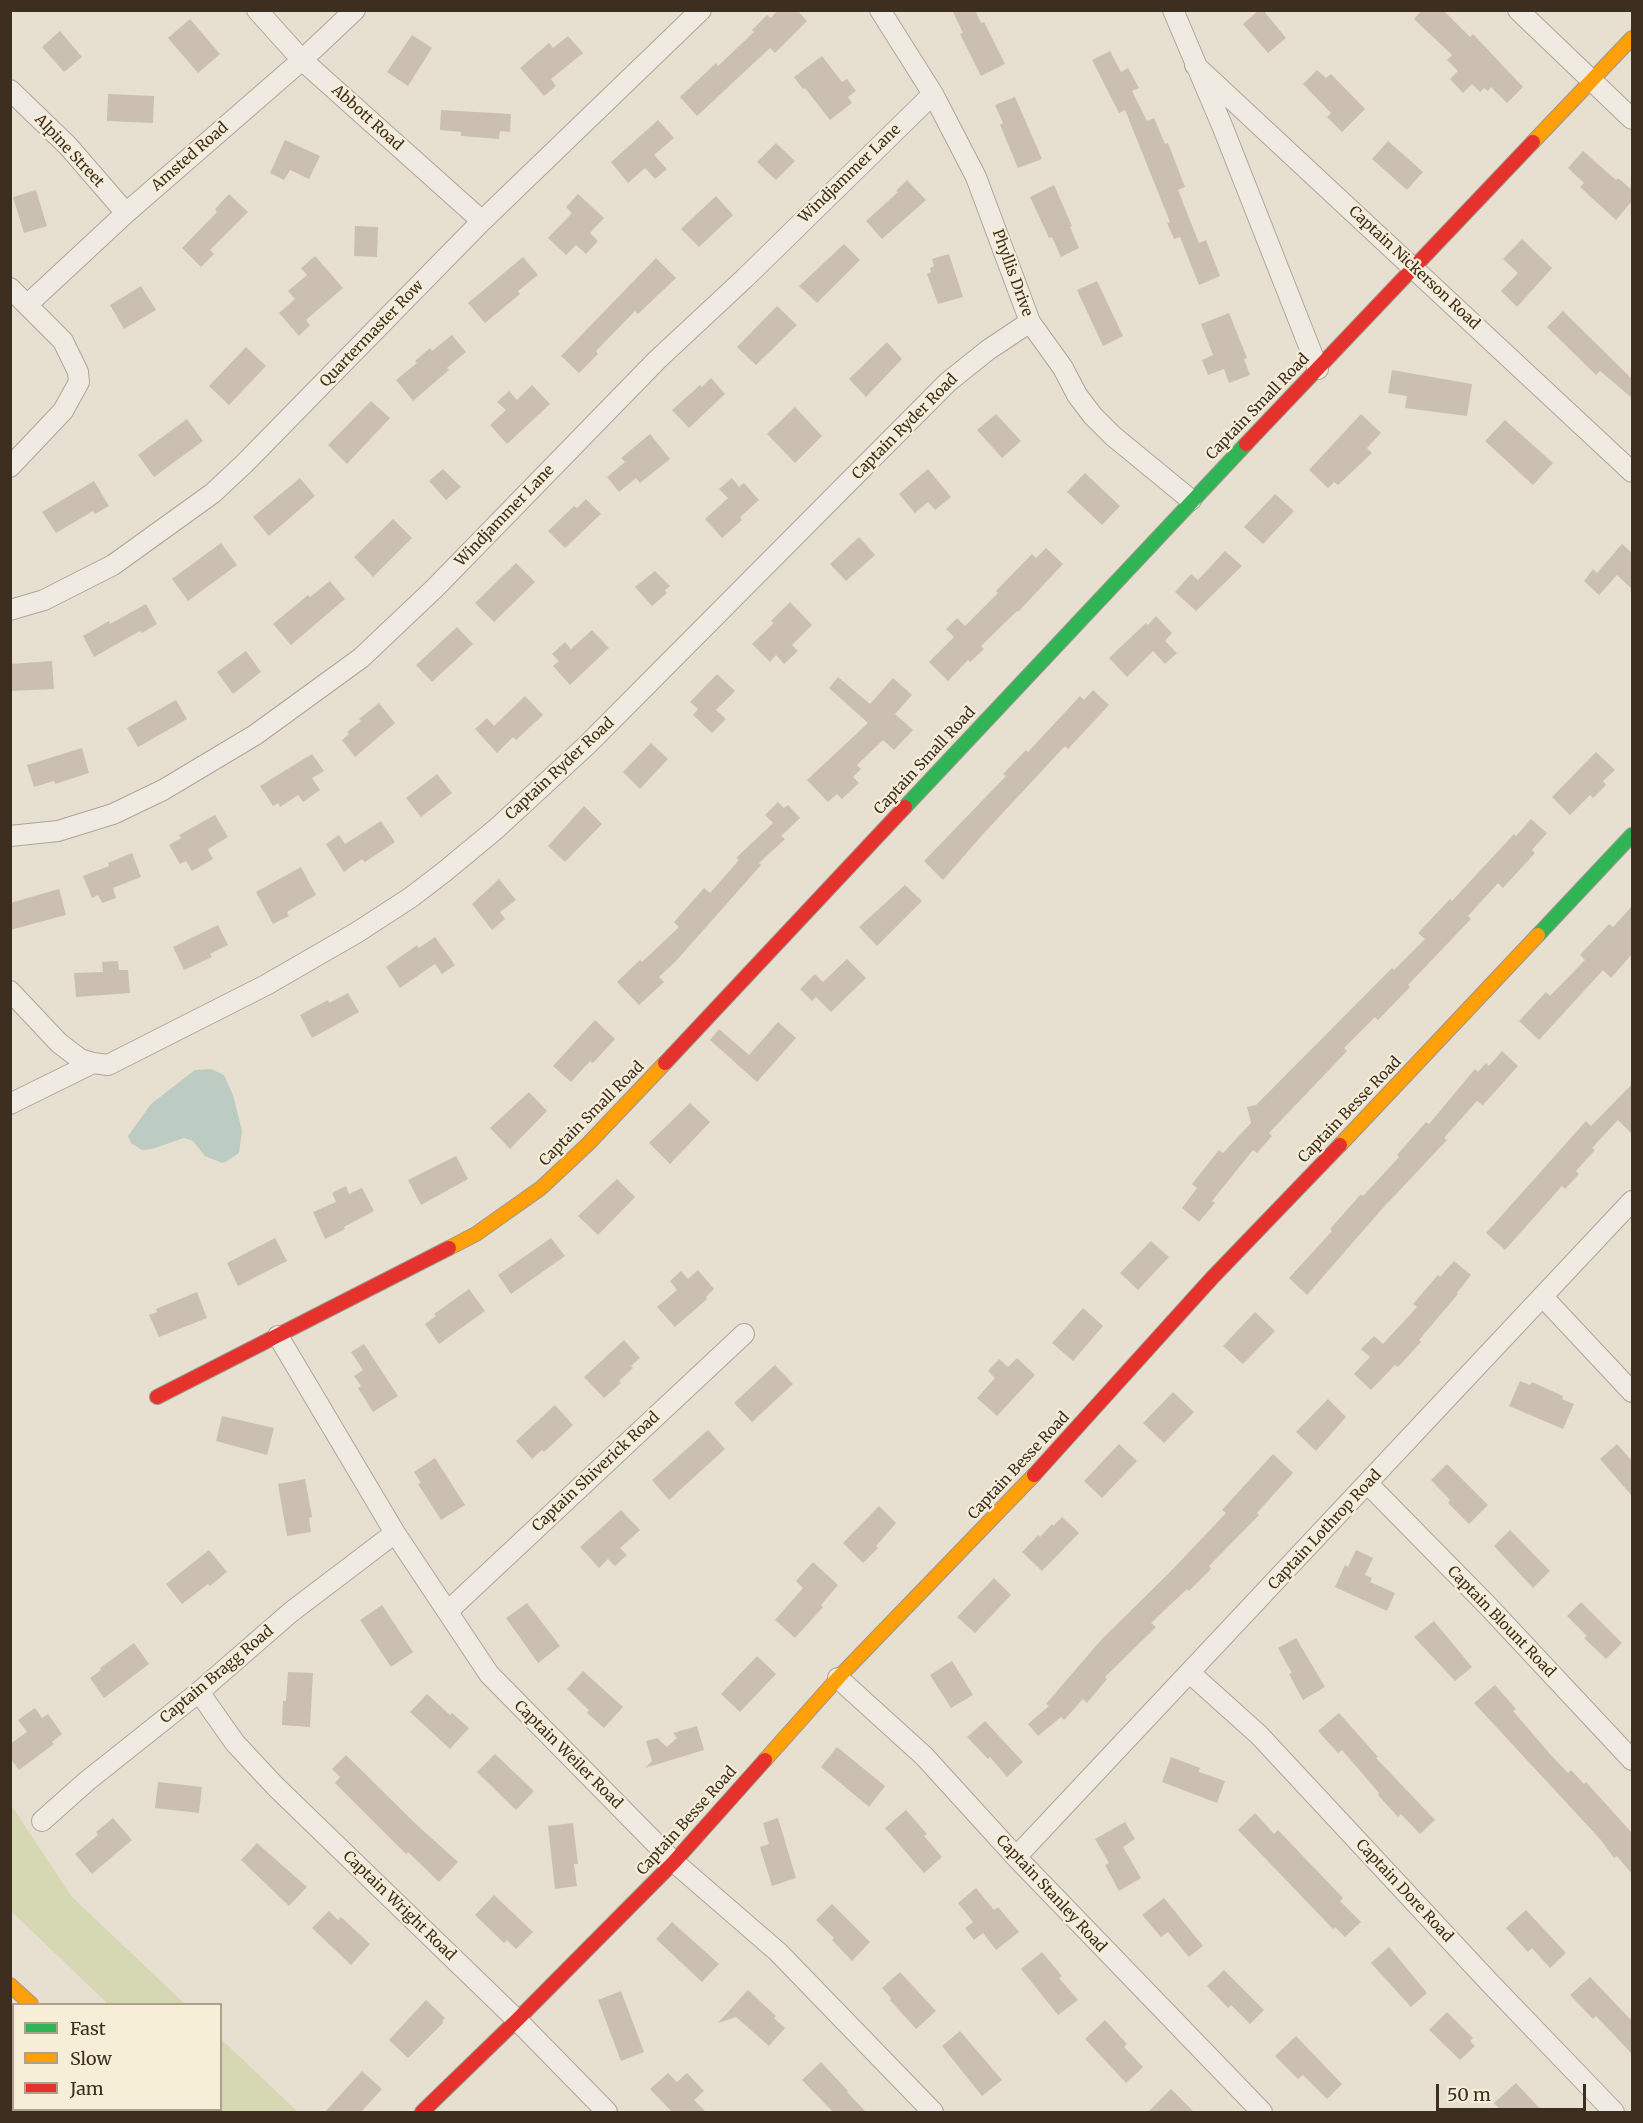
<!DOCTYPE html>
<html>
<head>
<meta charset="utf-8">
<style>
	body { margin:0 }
	#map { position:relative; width:1643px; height:2123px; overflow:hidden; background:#e7e0d1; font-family:Merriweather,serif }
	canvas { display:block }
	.frame { position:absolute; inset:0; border:12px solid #3d2e20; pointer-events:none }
	.legend { position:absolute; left:12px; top:2003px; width:210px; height:108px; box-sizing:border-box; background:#f7eed8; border:2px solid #ada18e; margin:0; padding:8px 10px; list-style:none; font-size:18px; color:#3d2e20 }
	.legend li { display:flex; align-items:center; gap:12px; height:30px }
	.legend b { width:30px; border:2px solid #ada18e }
	.scale { position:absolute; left:1436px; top:2084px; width:150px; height:27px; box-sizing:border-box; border:3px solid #3d2e20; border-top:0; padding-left:8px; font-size:18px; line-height:21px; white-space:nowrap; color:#3d2e20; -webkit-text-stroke:4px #f7eed8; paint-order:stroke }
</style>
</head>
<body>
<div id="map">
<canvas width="1643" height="2123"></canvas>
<div class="frame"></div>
<ul class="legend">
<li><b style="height:8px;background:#30b455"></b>Fast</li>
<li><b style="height:8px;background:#ff9f0a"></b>Slow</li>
<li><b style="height:8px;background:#e5322d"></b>Jam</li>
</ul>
<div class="scale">50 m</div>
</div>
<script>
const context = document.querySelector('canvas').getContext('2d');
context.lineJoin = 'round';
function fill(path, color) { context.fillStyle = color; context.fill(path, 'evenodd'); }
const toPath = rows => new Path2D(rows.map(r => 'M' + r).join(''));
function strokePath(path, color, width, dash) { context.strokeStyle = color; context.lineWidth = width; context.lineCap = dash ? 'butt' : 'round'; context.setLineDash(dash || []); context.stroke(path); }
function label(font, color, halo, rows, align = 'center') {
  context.font = font + ' Merriweather,serif'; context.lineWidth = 4.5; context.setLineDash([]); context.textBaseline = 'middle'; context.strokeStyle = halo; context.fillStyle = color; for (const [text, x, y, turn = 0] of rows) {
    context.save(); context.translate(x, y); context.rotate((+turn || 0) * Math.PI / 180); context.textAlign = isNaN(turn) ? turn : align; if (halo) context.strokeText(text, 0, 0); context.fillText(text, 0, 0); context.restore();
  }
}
const green = toPath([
	[11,1805,72,1897,185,2004,108,2004,11,1911],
	[11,2039,14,2042,14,2110,84,2110,87,2112,11,2112],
	[221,2039,298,2112,221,2112,218,2110,220,2110]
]);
const water = toPath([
	[211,1069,224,1075,233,1095,242,1131,239,1153,227,1161,222,1163,205,1156,193,1141,184,1138,152,1149,142,1150,131,1143,128,1136,151,1104,195,1070]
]);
const building = toPath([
	[778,10,797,10,807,21,775,53,770,48,697,116,680,97,716,63,718,66,754,32,752,30,767,15,771,18],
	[952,10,975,10,981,23,984,22,1005,64,981,76,960,34,963,33],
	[1259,10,1263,10,1286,38,1268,53,1243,24],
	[1422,10,1443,10,1470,37,1473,34,1523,87,1507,103,1491,87,1488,91,1484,88,1480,92,1472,84,1463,93,1450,79,1458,71,1447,60,1452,55,1414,19],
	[190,19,220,54,198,73,168,38],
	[60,31,82,57,64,72,42,47],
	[412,35,432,48,408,86,387,72],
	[568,36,583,53,551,79,556,86,544,96,520,68,549,43,553,48],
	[1110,51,1121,72,1128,68,1139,88,1132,91,1147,121,1154,118,1165,144,1168,143,1185,187,1178,190,1199,243,1206,240,1220,276,1199,285,1180,237,1174,239,1167,223,1170,222,1125,110,1119,113,1092,60],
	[822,56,842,82,847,79,856,91,848,97,852,103,830,120,805,88,803,89,794,77],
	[1317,70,1326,78,1331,74,1365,109,1342,132,1327,117,1331,113,1303,84],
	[108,94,154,96,153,123,107,121],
	[1015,97,1042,159,1018,168,1000,125,1003,123,995,105],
	[441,110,511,114,510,132,500,131,499,139,461,136,461,132,440,130],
	[658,120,674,138,654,155,667,169,655,179,645,168,628,183,611,162],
	[285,140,320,156,309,179,290,170,284,180,270,173],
	[1388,141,1423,172,1407,190,1372,159],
	[776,143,795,161,776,180,757,162],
	[1583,151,1616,180,1618,178,1632,190,1632,201,1616,220,1580,187,1584,183,1568,168],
	[907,180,926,200,882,239,866,221,898,192,896,191],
	[1054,185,1072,226,1070,227,1079,248,1061,257,1052,237,1049,238,1030,197],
	[36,190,47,226,24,233,13,197],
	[229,194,248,212,210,250,214,254,201,267,182,248,217,212,215,209],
	[578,194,604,218,590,233,598,241,586,254,576,245,566,255,548,238,572,213,566,207],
	[716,196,733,215,699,247,681,229],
	[355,226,378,227,377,257,354,256],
	[1522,239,1552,268,1517,307,1501,291,1518,273,1503,259],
	[844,244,860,260,817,303,799,286],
	[949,254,963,297,938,304,927,274,931,272,930,268,934,266,932,259],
	[315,256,343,288,306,320,310,325,299,336,279,313,295,299,288,291,307,275,301,268],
	[523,257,538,275,518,291,520,294,485,323,468,303],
	[656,258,676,278,638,314,635,311,596,351,598,354,579,373,561,356],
	[1097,281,1123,336,1103,346,1077,290],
	[141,286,156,310,124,329,110,305],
	[777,306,797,325,756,365,737,347],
	[1563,311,1632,379,1632,398,1600,371,1596,375,1547,327],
	[1229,313,1247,358,1244,359,1250,375,1229,383,1224,369,1208,375,1202,360,1213,355,1201,324],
	[452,335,466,352,447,368,449,370,413,401,396,380,417,363,415,361,430,348,432,351],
	[887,342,902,359,866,397,849,379],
	[246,347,266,366,229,405,209,386],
	[1392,370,1472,384,1467,416,1405,408,1407,396,1388,393],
	[711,378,725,394,689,428,672,410,700,385,702,387],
	[532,385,550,404,507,444,490,425,506,410,497,402,509,391,517,400],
	[371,401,390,418,347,464,328,445],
	[795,407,822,436,795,463,767,434],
	[996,414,1021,441,1002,458,977,430],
	[1361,414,1381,433,1367,448,1372,453,1338,485,1334,482,1328,488,1309,470],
	[187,419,203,441,154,477,138,455],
	[1505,420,1553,463,1533,485,1485,441],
	[650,434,670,459,640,483,636,478,619,492,607,477,625,462,621,458],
	[443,469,461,487,446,500,429,481],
	[928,469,951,497,935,510,928,502,915,513,899,494],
	[1085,473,1120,506,1102,525,1067,492],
	[300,478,315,496,269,536,253,517],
	[732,478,739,487,744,483,759,500,740,517,742,520,722,538,705,519,728,498,719,489],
	[94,481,109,506,95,514,93,511,56,533,42,512],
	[1275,494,1294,511,1263,544,1244,527],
	[586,499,601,514,565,548,548,531,574,506,577,508],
	[393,519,412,538,373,577,354,557],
	[859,537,875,555,846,581,830,564],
	[221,543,237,565,188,601,172,579],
	[1622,544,1632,553,1632,589,1617,575,1599,595,1584,581,1593,569,1597,573],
	[1046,548,1063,564,1018,612,1017,611,981,646,984,649,970,662,968,660,948,681,929,662,954,637,946,629,957,618,965,626,998,593,996,591,1032,554,1036,558],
	[1225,551,1242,566,1196,611,1175,592,1191,574,1198,580],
	[516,563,535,582,494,622,475,603],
	[655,571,670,586,665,590,667,593,652,606,635,587],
	[330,581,345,599,291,645,273,624,308,595,310,597],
	[790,602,812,625,792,645,798,651,784,664,776,655,770,662,752,644,774,623,771,621],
	[146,604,157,624,142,633,140,631,94,657,83,636,109,621,110,624],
	[1156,616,1172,633,1165,641,1177,653,1165,664,1153,651,1127,677,1109,658,1146,623,1148,625],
	[457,627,473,644,432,682,416,665],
	[592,630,609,648,570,685,553,666,559,661,552,654,565,642,571,649],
	[246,651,261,672,233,694,217,672],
	[52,661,54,689,10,691,10,664],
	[717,674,735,691,716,710,726,719,712,733,693,715,698,709,690,702],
	[838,677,870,704,893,678,912,695,895,714,913,730,894,750,883,740,857,765,861,769,853,777,859,783,842,799,837,794,828,802,807,780,868,723,829,688],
	[1093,690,1109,705,1068,749,1065,746,984,833,943,880,924,861,1006,776,1003,774,1026,750,1028,752,1080,696,1084,700],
	[525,696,543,715,516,740,513,737,497,753,475,729,487,718,494,726],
	[176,700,187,719,138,747,127,728],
	[379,703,395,723,355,757,342,740,349,734,347,732,361,721,359,719],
	[651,743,668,759,640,789,623,772],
	[82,748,89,773,55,784,54,781,34,787,27,765],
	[1596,752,1615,770,1603,781,1606,785,1593,798,1590,795,1570,815,1552,797],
	[312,754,324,771,312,778,320,790,303,802,298,795,280,807,278,803,273,806,260,786],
	[437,774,452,793,421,817,406,798],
	[778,802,784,808,788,805,800,818,781,836,785,839,759,863,761,865,676,961,659,977,664,982,639,1005,617,982,640,960,642,962,679,927,674,922,704,888,710,893,739,860,736,858,773,823,765,815],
	[584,806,602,824,565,862,548,846],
	[215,815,228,837,208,849,213,859,192,871,186,861,180,864,169,845,181,838,179,835],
	[1531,819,1547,833,1532,850,1535,853,1503,888,1498,883,1468,916,1471,919,1408,985,1410,987,1378,1020,1375,1017,1344,1048,1347,1051,1269,1133,1272,1136,1257,1153,1253,1150,1212,1201,1215,1203,1199,1222,1182,1208,1197,1188,1192,1184,1219,1150,1223,1153,1251,1123,1247,1107,1256,1105,1392,968,1394,970,1425,939,1418,933,1450,899,1452,901,1514,834,1516,836],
	[381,821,395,842,365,862,362,859,344,872,326,844,339,835,345,844],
	[132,853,141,877,113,888,116,898,102,903,98,895,92,898,83,876,109,866,108,863],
	[301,867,316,895,287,912,289,916,273,924,256,892],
	[499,879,516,900,500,912,505,919,492,930,472,904],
	[905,885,922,901,877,946,859,927],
	[59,889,66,915,10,930,10,903],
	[1632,906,1632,954,1611,978,1603,970,1539,1040,1519,1021,1546,992,1550,996,1585,960,1580,955,1609,924,1613,927],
	[218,925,228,945,210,954,212,957,184,970,173,947],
	[435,937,455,965,442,974,435,964,400,988,386,967,417,945,419,948],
	[847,959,866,978,831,1012,816,997,812,1001,800,989,815,974,823,982],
	[118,961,119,970,128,970,130,993,76,997,74,973,103,972,102,962],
	[348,993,359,1012,312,1038,300,1015,328,1000,329,1003],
	[595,1020,615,1039,593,1063,590,1061,571,1082,553,1066],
	[778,1022,796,1038,757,1082,710,1040,719,1029,749,1055],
	[1502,1051,1518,1066,1483,1105,1477,1101,1444,1138,1447,1140,1382,1209,1307,1295,1289,1278,1332,1231,1330,1229,1361,1194,1363,1196,1399,1157,1397,1155,1426,1122,1429,1124,1475,1069,1478,1072,1486,1063,1489,1066],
	[1632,1084,1632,1134,1618,1120,1592,1148,1595,1150,1576,1171,1579,1174,1565,1189,1562,1186,1505,1250,1486,1233,1586,1121,1591,1126],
	[529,1092,547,1111,510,1149,490,1128],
	[690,1103,710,1122,670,1164,649,1143],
	[456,1156,468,1179,421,1205,408,1180],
	[617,1179,635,1197,598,1235,578,1216],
	[346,1186,349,1194,362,1188,374,1211,344,1227,345,1229,325,1239,313,1212,336,1202,332,1193],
	[275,1238,287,1261,238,1286,227,1263],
	[551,1238,565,1256,511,1294,498,1275],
	[1151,1241,1169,1257,1138,1290,1120,1273],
	[1454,1261,1471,1275,1457,1293,1458,1294,1419,1340,1421,1342,1398,1367,1395,1365,1371,1390,1354,1374,1370,1357,1361,1349,1374,1336,1383,1344,1417,1307,1413,1304,1438,1275,1440,1277],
	[698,1270,714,1289,706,1297,707,1299,675,1327,657,1307,677,1290,670,1281,681,1271,688,1279],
	[469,1289,485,1311,439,1344,425,1324,436,1316,434,1314],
	[197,1292,207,1318,159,1337,149,1315,157,1312,156,1309],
	[1083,1308,1103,1326,1073,1361,1052,1343],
	[1255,1312,1275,1331,1243,1364,1223,1346],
	[624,1340,640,1358,631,1366,633,1368,619,1381,621,1383,604,1398,584,1377],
	[364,1344,398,1396,373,1412,358,1388,361,1386,354,1376,363,1370,351,1352],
	[1017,1358,1035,1375,997,1416,977,1398,995,1378,988,1371,999,1359,1008,1367],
	[775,1365,793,1384,752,1422,734,1403],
	[1520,1381,1530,1385,1532,1382,1563,1396,1562,1399,1574,1404,1563,1429,1509,1406],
	[1173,1392,1194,1412,1164,1443,1143,1423],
	[1328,1399,1346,1417,1316,1451,1296,1432],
	[555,1405,573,1425,544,1452,542,1450,532,1459,516,1441],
	[222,1416,274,1428,267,1455,216,1441],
	[708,1430,725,1449,669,1500,652,1480],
	[1119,1444,1137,1461,1102,1498,1084,1481],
	[1617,1444,1632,1461,1632,1496,1600,1459],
	[1273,1454,1293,1473,1257,1513,1259,1515,1209,1566,1211,1569,1189,1591,1187,1589,1151,1623,1156,1627,1105,1677,1107,1679,1087,1703,1083,1699,1064,1720,1061,1717,1038,1736,1028,1724,1049,1706,1046,1704,1101,1640,1170,1572,1226,1513,1222,1510],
	[435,1458,465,1505,441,1520,418,1484,421,1483,414,1472],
	[1447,1464,1488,1505,1469,1524,1448,1503,1450,1500,1431,1480],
	[305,1479,312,1517,309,1518,311,1532,287,1536,278,1484],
	[879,1506,896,1523,876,1546,878,1548,863,1563,843,1543],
	[621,1510,640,1530,620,1548,627,1555,615,1566,608,1559,599,1568,580,1547],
	[1062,1517,1079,1533,1042,1571,1022,1552,1038,1535,1040,1537,1052,1524,1053,1526],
	[1510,1530,1550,1571,1533,1588,1494,1546],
	[209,1550,227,1572,210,1586,208,1584,182,1604,166,1584],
	[1356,1550,1373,1558,1365,1575,1372,1578,1370,1582,1395,1593,1387,1611,1335,1587,1345,1565,1348,1567],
	[813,1562,838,1585,821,1605,823,1607,795,1638,775,1620,803,1588,796,1581],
	[994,1578,1011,1595,975,1633,957,1617],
	[1581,1602,1622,1643,1606,1659,1584,1638,1587,1636,1567,1616],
	[527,1603,560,1646,538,1663,506,1618],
	[382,1605,413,1652,391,1667,360,1620],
	[1434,1621,1472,1667,1455,1681,1414,1637],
	[1296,1638,1325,1687,1303,1700,1289,1674,1292,1673,1278,1648],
	[134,1643,149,1664,104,1698,90,1678,101,1670,100,1668],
	[757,1656,776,1674,740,1712,721,1694],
	[952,1661,973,1695,951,1708,930,1675],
	[583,1671,623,1707,604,1728,587,1713,589,1710,567,1689],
	[288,1672,313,1673,310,1727,282,1725,283,1701,286,1701],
	[1495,1685,1516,1709,1513,1711,1550,1754,1568,1773,1571,1770,1584,1784,1586,1782,1632,1833,1632,1874,1617,1856,1614,1858,1600,1839,1474,1703],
	[427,1694,450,1715,452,1713,469,1728,450,1749,410,1712],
	[35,1708,42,1718,48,1714,62,1734,52,1742,54,1744,19,1770,10,1758,10,1744,27,1732,18,1720],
	[1339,1713,1378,1757,1376,1758,1435,1820,1420,1834,1401,1814,1398,1817,1378,1795,1379,1793,1342,1750,1338,1753,1318,1731],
	[985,1721,1023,1762,1007,1777,990,1757,988,1759,967,1737],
	[697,1726,704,1750,645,1768,652,1761,646,1741,657,1738,667,1747,677,1738,673,1733],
	[837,1747,885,1786,869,1807,821,1767],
	[495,1754,534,1791,516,1810,477,1772],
	[346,1755,418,1826,458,1862,439,1882,408,1852,406,1854,335,1783,340,1777,332,1769],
	[1171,1757,1200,1768,1199,1772,1225,1781,1217,1803,1162,1782],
	[158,1782,202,1787,199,1813,155,1808],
	[906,1810,927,1834,924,1836,942,1857,924,1873,885,1828],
	[1255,1813,1274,1834,1278,1830,1343,1898,1340,1901,1361,1922,1345,1937,1335,1927,1333,1929,1238,1830],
	[113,1818,132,1840,92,1874,75,1854,98,1835,96,1832],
	[778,1818,796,1878,772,1886,760,1847,769,1844,763,1823],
	[1125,1822,1135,1839,1123,1847,1141,1878,1119,1891,1105,1865,1109,1863,1095,1839],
	[573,1823,578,1864,574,1864,577,1886,555,1889,548,1826],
	[257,1843,307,1887,289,1906,241,1860],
	[976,1888,994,1910,998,1907,1019,1932,996,1950,983,1933,974,1940,965,1928,973,1922,958,1903],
	[494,1895,533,1932,516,1949,507,1940,504,1943,475,1915],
	[1164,1898,1203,1946,1189,1957,1168,1932,1161,1937,1142,1915],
	[832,1904,870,1942,852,1961,832,1940,834,1938,816,1920],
	[1526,1910,1566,1953,1550,1968,1532,1948,1528,1952,1506,1928],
	[329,1911,338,1920,341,1917,370,1944,351,1965,312,1928],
	[672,1922,719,1964,702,1982,656,1939],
	[1389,1947,1427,1993,1411,2007,1371,1963],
	[1042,1952,1062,1976,1059,1978,1078,2000,1058,2015,1021,1969],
	[1224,1970,1264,2010,1250,2024,1231,2005,1228,2008,1207,1986],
	[900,1972,936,2011,916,2029,890,2000,891,1998,882,1988],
	[1590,1977,1632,2021,1632,2054,1596,2016,1593,2019,1570,1995],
	[748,1990,776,2016,774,2018,785,2028,769,2046,736,2017,718,2023],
	[621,1991,644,2052,621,2061,598,2000],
	[426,2000,445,2018,442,2021,444,2022,408,2058,389,2040],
	[1447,2012,1473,2038,1470,2041,1475,2046,1460,2060,1429,2030],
	[1105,2020,1127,2044,1124,2047,1143,2067,1126,2083,1085,2039],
	[960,2031,1002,2080,982,2096,942,2046],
	[1296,2036,1342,2084,1327,2099,1303,2075,1298,2079,1275,2056],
	[821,2062,848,2091,847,2092,866,2112,833,2112,802,2080],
	[362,2071,382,2089,361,2112,325,2112],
	[668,2073,677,2082,687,2073,704,2091,694,2100,706,2112,672,2112,650,2089],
	[1516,2083,1543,2112,1503,2112,1494,2103],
	[1171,2089,1194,2112,1148,2112]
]);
const street = toPath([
	[257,10,302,60,482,221],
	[880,10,933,94,976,177,1030,322,1063,368,1077,395,1093,416,1113,436,1191,500],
	[1173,10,1223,128,1318,369],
	[1518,10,1632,119],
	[1195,65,1632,472],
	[10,90,68,146,126,213],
	[10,288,63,341,78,372,79,382,63,411,10,467],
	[27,305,126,213,302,60,355,10],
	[10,610,44,600,113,565,213,493,245,463,482,221,701,10],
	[10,836,58,831,113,814,163,790,255,735,361,658,435,588,657,360,745,278,933,94],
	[10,991,59,1043,80,1059,93,1063],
	[10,1104,93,1063,108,1065,266,985,356,933,410,898,444,872,496,829,587,745,948,382,988,350,1030,322],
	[1543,1297,1632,1392],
	[278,1336,395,1533,489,1674,674,1862,778,1952,933,2112],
	[1368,1484,1487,1605,1632,1760],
	[448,1611,744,1334],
	[1190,1673,1259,1735,1489,1982,1614,2112],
	[838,1678,924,1756,1016,1857,1262,2112],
	[199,1692,235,1743,275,1786,517,2020,607,2112],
	[42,1821,87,1781,199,1692,291,1612,395,1533],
	[1016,1857,1632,1201]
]);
const fast = toPath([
	[905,807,1246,444],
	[1538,935,1632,835]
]);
const slow = toPath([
	[1533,142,1632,38],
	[1340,1145,1538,935],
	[449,1248,476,1234,541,1188,588,1144,665,1063],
	[765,1760,838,1678,1034,1475],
	[10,1985,31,2004],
	[140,2110,143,2112]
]);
const jam = toPath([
	[1246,444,1533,142],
	[665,1063,905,807],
	[157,1397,449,1248],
	[1034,1475,1212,1278,1340,1145],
	[422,2112,517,2020,674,1862,765,1760]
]);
const streetNames = [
	["Abbott Road",367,118,42],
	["Alpine Street",69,151,47],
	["Amsted Road",190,157,-41],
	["Windjammer Lane",850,174,-44],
	["Captain Nickerson Road",1414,268,43],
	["Phyllis Drive",1012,273,70],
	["Quartermaster Row",372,334,-46],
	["Captain Small Road",1258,407,-46],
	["Captain Ryder Road",905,427,-45],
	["Windjammer Lane",505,516,-46],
	["Captain Small Road",925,761,-47],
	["Captain Ryder Road",560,769,-43],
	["Captain Besse Road",1350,1110,-46],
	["Captain Small Road",592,1114,-45],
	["Captain Besse Road",1019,1466,-47],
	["Captain Shiverick Road",596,1472,-43],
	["Captain Lothrop Road",1325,1530,-47],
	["Captain Blount Road",1501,1622,46],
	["Captain Bragg Road",217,1675,-40],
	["Captain Weiler Road",568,1755,45],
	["Captain Besse Road",687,1821,-48],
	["Captain Dore Road",1404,1891,47],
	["Captain Stanley Road",1051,1894,47],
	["Captain Wright Road",399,1906,44]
];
fill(green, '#d6d7b3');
fill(water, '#bcccc2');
fill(building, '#cbbfb2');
strokePath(street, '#ada599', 22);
strokePath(fast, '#9c958a', 16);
strokePath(slow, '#9c958a', 16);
strokePath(jam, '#9c958a', 16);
strokePath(street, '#efebe3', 20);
strokePath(fast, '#30b455', 14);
strokePath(slow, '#ff9f0a', 14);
strokePath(jam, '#e5322d', 14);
label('15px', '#3d2e20', '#f7eed8', streetNames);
</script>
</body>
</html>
